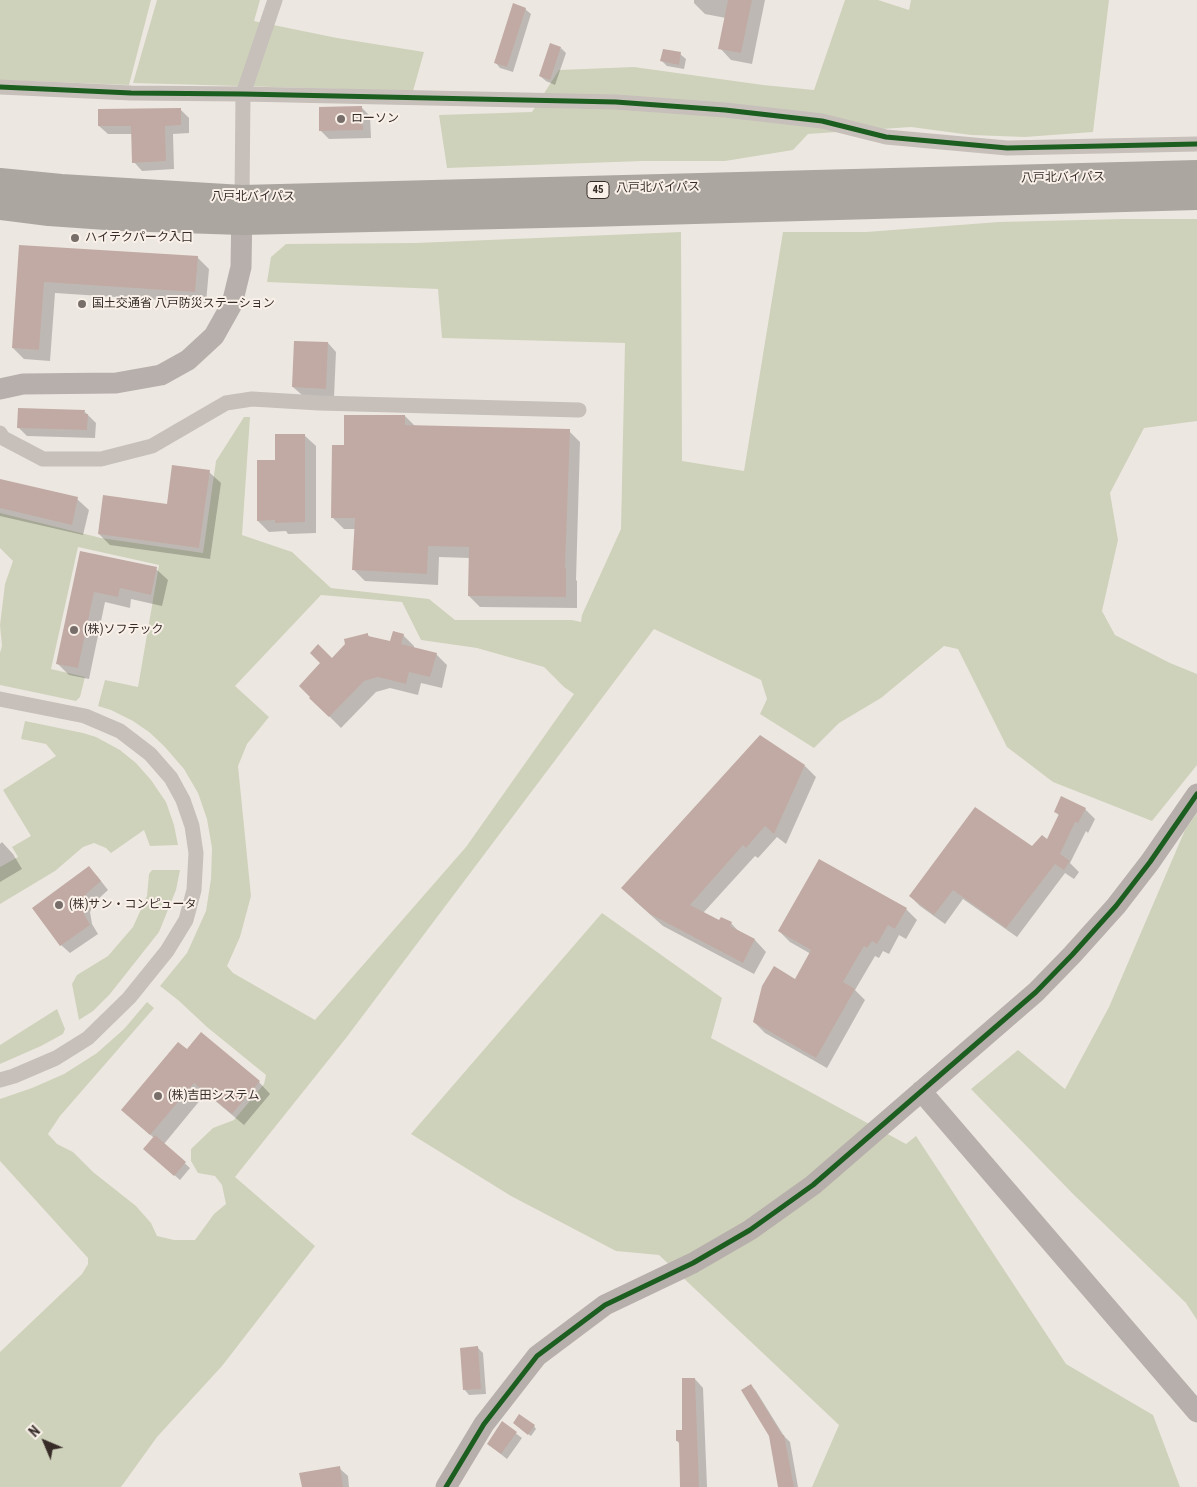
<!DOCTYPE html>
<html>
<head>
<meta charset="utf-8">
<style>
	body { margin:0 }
	#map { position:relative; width:1197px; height:1487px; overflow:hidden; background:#ede7e1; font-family:"Roboto Condensed",sans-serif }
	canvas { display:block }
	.north { position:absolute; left:20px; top:1417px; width:50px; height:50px; -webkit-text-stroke:4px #f9f1e9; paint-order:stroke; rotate:315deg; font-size:14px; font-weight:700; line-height:20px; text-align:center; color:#372c28 }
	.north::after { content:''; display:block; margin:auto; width:18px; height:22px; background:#372c28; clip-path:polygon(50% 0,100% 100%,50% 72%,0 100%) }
</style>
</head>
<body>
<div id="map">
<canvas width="1197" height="1487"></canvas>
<div class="north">N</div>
</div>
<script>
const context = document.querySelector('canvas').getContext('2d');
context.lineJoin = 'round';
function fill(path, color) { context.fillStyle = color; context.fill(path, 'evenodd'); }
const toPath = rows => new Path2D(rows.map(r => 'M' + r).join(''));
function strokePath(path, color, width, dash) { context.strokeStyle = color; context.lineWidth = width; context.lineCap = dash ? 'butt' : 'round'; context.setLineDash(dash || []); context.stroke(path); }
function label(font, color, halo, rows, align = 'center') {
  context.font = font + ' "Roboto Condensed","Noto Sans JP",sans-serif'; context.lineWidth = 4; context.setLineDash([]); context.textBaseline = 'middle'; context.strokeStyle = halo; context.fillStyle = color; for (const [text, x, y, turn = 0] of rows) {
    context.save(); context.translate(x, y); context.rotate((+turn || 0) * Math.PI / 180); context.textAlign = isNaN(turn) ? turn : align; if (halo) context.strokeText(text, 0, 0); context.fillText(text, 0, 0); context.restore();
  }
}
const green = toPath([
	[0,0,151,0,129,85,0,80],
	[157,0,260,0,254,21,337,38,424,52,413,91,133,83],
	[845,0,878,0,909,10,911,0,1109,0,1093,132,1025,137,971,135,911,127,808,134,793,150,725,161,643,161,447,168,439,115,532,112,559,70,634,67,763,85,814,90],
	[1123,219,1197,219,1197,421,1144,428,1110,493,1118,540,1102,611,1115,635,1170,663,1197,674,1197,765,1152,821,1053,782,1007,747,958,649,944,646,881,698,839,723,814,748,760,714,767,699,761,680,654,629,346,1038,235,1177,315,1246,222,1366,157,1437,121,1487,0,1487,0,1352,82,1274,88,1264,88,1258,0,1161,0,1099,32,1088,64,1074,97,1053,124,1029,147,1002,154,1008,60,1116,48,1134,57,1144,73,1152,93,1172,136,1206,151,1223,157,1236,174,1240,195,1240,214,1214,226,1204,222,1185,215,1176,198,1173,191,1161,191,1149,213,1128,234,1120,264,1084,266,1075,207,1027,178,1000,160,986,187,953,206,911,211,879,212,848,207,819,198,793,184,769,164,746,149,732,133,721,111,710,98,706,105,680,138,687,159,565,78,547,51,669,85,677,80,697,76,701,0,685,0,653,2,646,0,625,5,584,13,561,0,548,0,513,101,538,203,553,216,461,244,417,250,417,242,535,292,552,331,588,429,599,455,620,572,620,581,622,582,615,621,529,625,343,442,338,438,289,267,282,271,257,286,244,416,243,681,232,682,461,744,471,783,232,866,232,999,222],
	[321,595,402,602,421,640,477,648,544,667,564,687,574,694,466,847,315,1020,233,973,227,966,240,937,251,896,238,766,247,744,269,717,235,686],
	[25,721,83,733,96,737,120,750,136,763,151,780,166,802,174,825,178,845,150,846,144,830,111,853,106,848,94,843,83,847,55,871,0,904,0,867,18,857,12,847,31,836,3,790,56,756,46,744,21,739],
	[1197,813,1197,1320,1186,1303,1073,1194,971,1089,1018,1050,1065,1089,1109,1007,1185,830],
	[152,870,180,870,176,890,159,932,110,994,93,1011,79,1020,72,984,77,975,108,956,133,927,147,896,149,874],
	[602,913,722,998,711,1038,906,1144,916,1136,1066,1364,1153,1415,1180,1487,812,1487,839,1425,659,1255,616,1251,511,1196,411,1134],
	[57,1009,65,1029,63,1034,41,1046,0,1064,0,1045]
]);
const shadow = toPath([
	[694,0,765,0,752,64,731,60,720,48,726,18,705,14,694,3],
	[525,9,531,14,513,72,500,68,495,62],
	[561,48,566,53,555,85,546,81,540,76],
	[680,54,686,59,684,69,667,66,662,61],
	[362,108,370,116,371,138,329,139,320,130],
	[180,109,189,118,189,133,173,134,174,169,142,171,134,162,133,134,108,134,99,126],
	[20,246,197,257,209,269,206,303,55,293,50,361,24,359,13,348],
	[328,343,336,352,334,397,302,395,293,387],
	[84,411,96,423,95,438,27,436,18,427],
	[405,416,415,426,569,431,580,442,576,580,577,581,577,608,480,607,469,596,470,558,439,557,438,585,365,581,354,570,356,529,344,529,333,518,345,447],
	[304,435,316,446,316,533,288,534,286,531,269,532,258,521],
	[209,472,221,483,210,559,110,545,99,534,168,506],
	[0,481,77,499,89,510,83,535,0,516],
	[81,553,156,569,168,580,162,606,131,599,130,608,105,602,89,679,69,675,57,663],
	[367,634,371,638,391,643,403,635,414,646,414,648,436,654,447,665,442,688,421,683,418,695,390,688,376,692,341,728,322,709,332,660],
	[805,766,816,777,786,844,777,837,758,858,755,856,703,913,720,922,731,923,740,933,755,940,766,952,754,974,663,926,634,900],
	[1085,809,1095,819,1088,833,1086,831,1070,863,1079,872,1074,879,1065,873,1017,937,963,899,945,924,920,906,910,896,1047,841,1060,816,1055,812],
	[2,842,13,854,22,869,0,882,0,844],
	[97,876,108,890,95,902,90,912,92,924,98,934,70,953,61,945,34,908],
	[906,909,917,920,906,939,899,935,889,954,883,951,879,958,875,956,855,990,865,1000,827,1068,765,1033,754,1022,796,981,811,954,790,942,779,931],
	[187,1051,259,1082,270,1094,244,1125,206,1093,164,1144,190,1168,180,1180,150,1154,154,1138,123,1110],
	[478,1348,483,1353,486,1394,469,1395,464,1389],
	[695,1379,703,1388,707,1487,681,1487,680,1444,677,1441,684,1431],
	[751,1386,756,1391,784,1436,790,1442,798,1487,780,1487,770,1435],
	[502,1423,522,1438,507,1459,488,1444],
	[516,1425,534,1426,536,1429,531,1436],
	[339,1468,348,1476,349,1487,303,1487]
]);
const building = toPath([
	[728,0,752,0,741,53,718,49],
	[513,3,526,8,507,67,494,63],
	[550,43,561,47,550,80,539,76],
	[663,49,681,52,679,65,660,61],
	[362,106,363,130,319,131,319,107],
	[181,108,181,125,165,126,166,161,132,163,131,126,98,126,98,109],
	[19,245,198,256,195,292,44,282,39,350,12,348],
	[294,341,328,342,326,389,292,387],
	[18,408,85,410,84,414,88,414,87,430,17,428],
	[344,415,405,415,405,425,570,429,565,568,566,568,566,597,468,596,469,547,428,546,427,574,352,570,355,518,331,518,332,445,344,445],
	[275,434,305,434,305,522,275,523,275,520,257,521,257,460,275,460],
	[172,465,210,470,199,548,98,534,103,495,167,504],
	[0,479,78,497,72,525,0,508],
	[80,551,157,567,151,595,120,588,118,597,94,592,78,668,56,664],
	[393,631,404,634,401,644,437,653,430,677,409,672,406,684,378,677,364,681,329,717,309,698,310,697,299,686,320,663,310,653,318,644,332,658,345,644,344,639,368,633,368,636,390,641],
	[760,735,805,765,774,834,765,826,746,848,743,845,690,905,719,920,721,917,732,922,730,926,755,939,743,963,650,914,621,888],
	[1061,796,1086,808,1078,823,1075,822,1060,854,1070,861,1064,870,1055,864,1006,928,953,890,934,915,909,896,975,807,1032,846,1042,835,1047,839,1059,814,1054,812],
	[819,859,907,908,895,929,888,925,877,944,872,941,867,948,864,946,843,982,855,989,816,1058,753,1022,762,986,774,966,795,979,811,950,778,931],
	[89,866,101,881,87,893,82,903,84,914,90,925,60,946,32,908],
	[201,1032,260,1081,232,1114,194,1083,150,1135,121,1110,178,1042,187,1049],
	[155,1135,186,1162,174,1176,143,1149],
	[478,1346,481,1389,463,1390,460,1348],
	[682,1378,695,1378,699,1487,680,1487,679,1441,676,1441,676,1430,682,1430],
	[751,1384,782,1435,784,1435,794,1487,778,1487,769,1436,741,1390],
	[519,1414,535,1425,528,1435,513,1423],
	[502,1421,517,1432,501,1454,487,1444],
	[340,1466,343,1487,302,1487,299,1473]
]);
const street = toPath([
	[0,87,131,93,243,94,616,102,725,110,822,121,886,137,1007,148,1197,144],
	[242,199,243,94,275,0],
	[0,433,3,438,43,459,101,459,152,446,226,403,252,399,319,403,579,410],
	[0,699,85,716,120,731,150,754,171,778,183,800,192,826,196,853,194,890,186,920,167,951,129,998,88,1038,56,1058,14,1076,0,1080]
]);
const secondary = toPath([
	[0,389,23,384,116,383,161,375,188,360,214,336,232,304,241,267,242,206],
	[921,1091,1197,1412],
	[446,1487,484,1424,537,1356,605,1305,693,1263,750,1230,813,1185,1036,992,1072,955,1116,906,1150,862,1197,794]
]);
const highway = toPath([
	[0,182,61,188,242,199,1197,174],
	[0,206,49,212,121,217,242,221,587,213,1197,196]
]);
const cycleway = toPath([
	[0,87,131,93,243,94,616,102,725,110,822,121,886,137,1007,148,1197,144],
	[446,1487,484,1424,537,1356,605,1305,693,1263,750,1230,813,1185,1036,992,1072,955,1116,906,1150,862,1197,794]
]);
const markers = [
	[341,119,5,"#776d69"],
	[75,238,5,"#776d69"],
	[82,304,5,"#776d69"],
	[74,630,5,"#776d69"],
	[59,905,5,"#776d69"],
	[158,1096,5,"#776d69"]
];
const shields = [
	[598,190,22]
];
const shieldNames = [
	["45",598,190]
];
const poiNames = [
	["ローソン",351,119],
	["ハイテクパーク入口",85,238],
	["国土交通省 八戸防災ステーション",92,304],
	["(株)ソフテック",84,630],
	["(株)サン・コンピュータ",69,905],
	["(株)吉田システム",168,1096]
];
const streetNames = [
	["八戸北バイパス",1063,178,-1],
	["八戸北バイパス",658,188,-1],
	["八戸北バイパス",253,197]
];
fill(green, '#cfd2bb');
fill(shadow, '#0003');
fill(building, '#c0aaa3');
strokePath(street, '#c6bfba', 15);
strokePath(secondary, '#b7afab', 21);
strokePath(highway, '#aca6a0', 28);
strokePath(cycleway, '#1b5e20', 5);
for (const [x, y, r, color] of markers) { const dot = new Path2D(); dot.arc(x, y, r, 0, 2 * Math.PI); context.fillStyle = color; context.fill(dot); strokePath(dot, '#f9f1e9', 2); }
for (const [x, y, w] of shields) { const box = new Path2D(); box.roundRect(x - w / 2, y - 8.5, w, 17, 4); context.fillStyle = '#f9f1e9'; context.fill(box); strokePath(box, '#372c28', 1); }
label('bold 11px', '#372c28', null, shieldNames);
label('12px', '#372c28', '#f9f1e9', poiNames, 'left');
label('12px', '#372c28', '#f9f1e9', streetNames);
</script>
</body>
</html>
